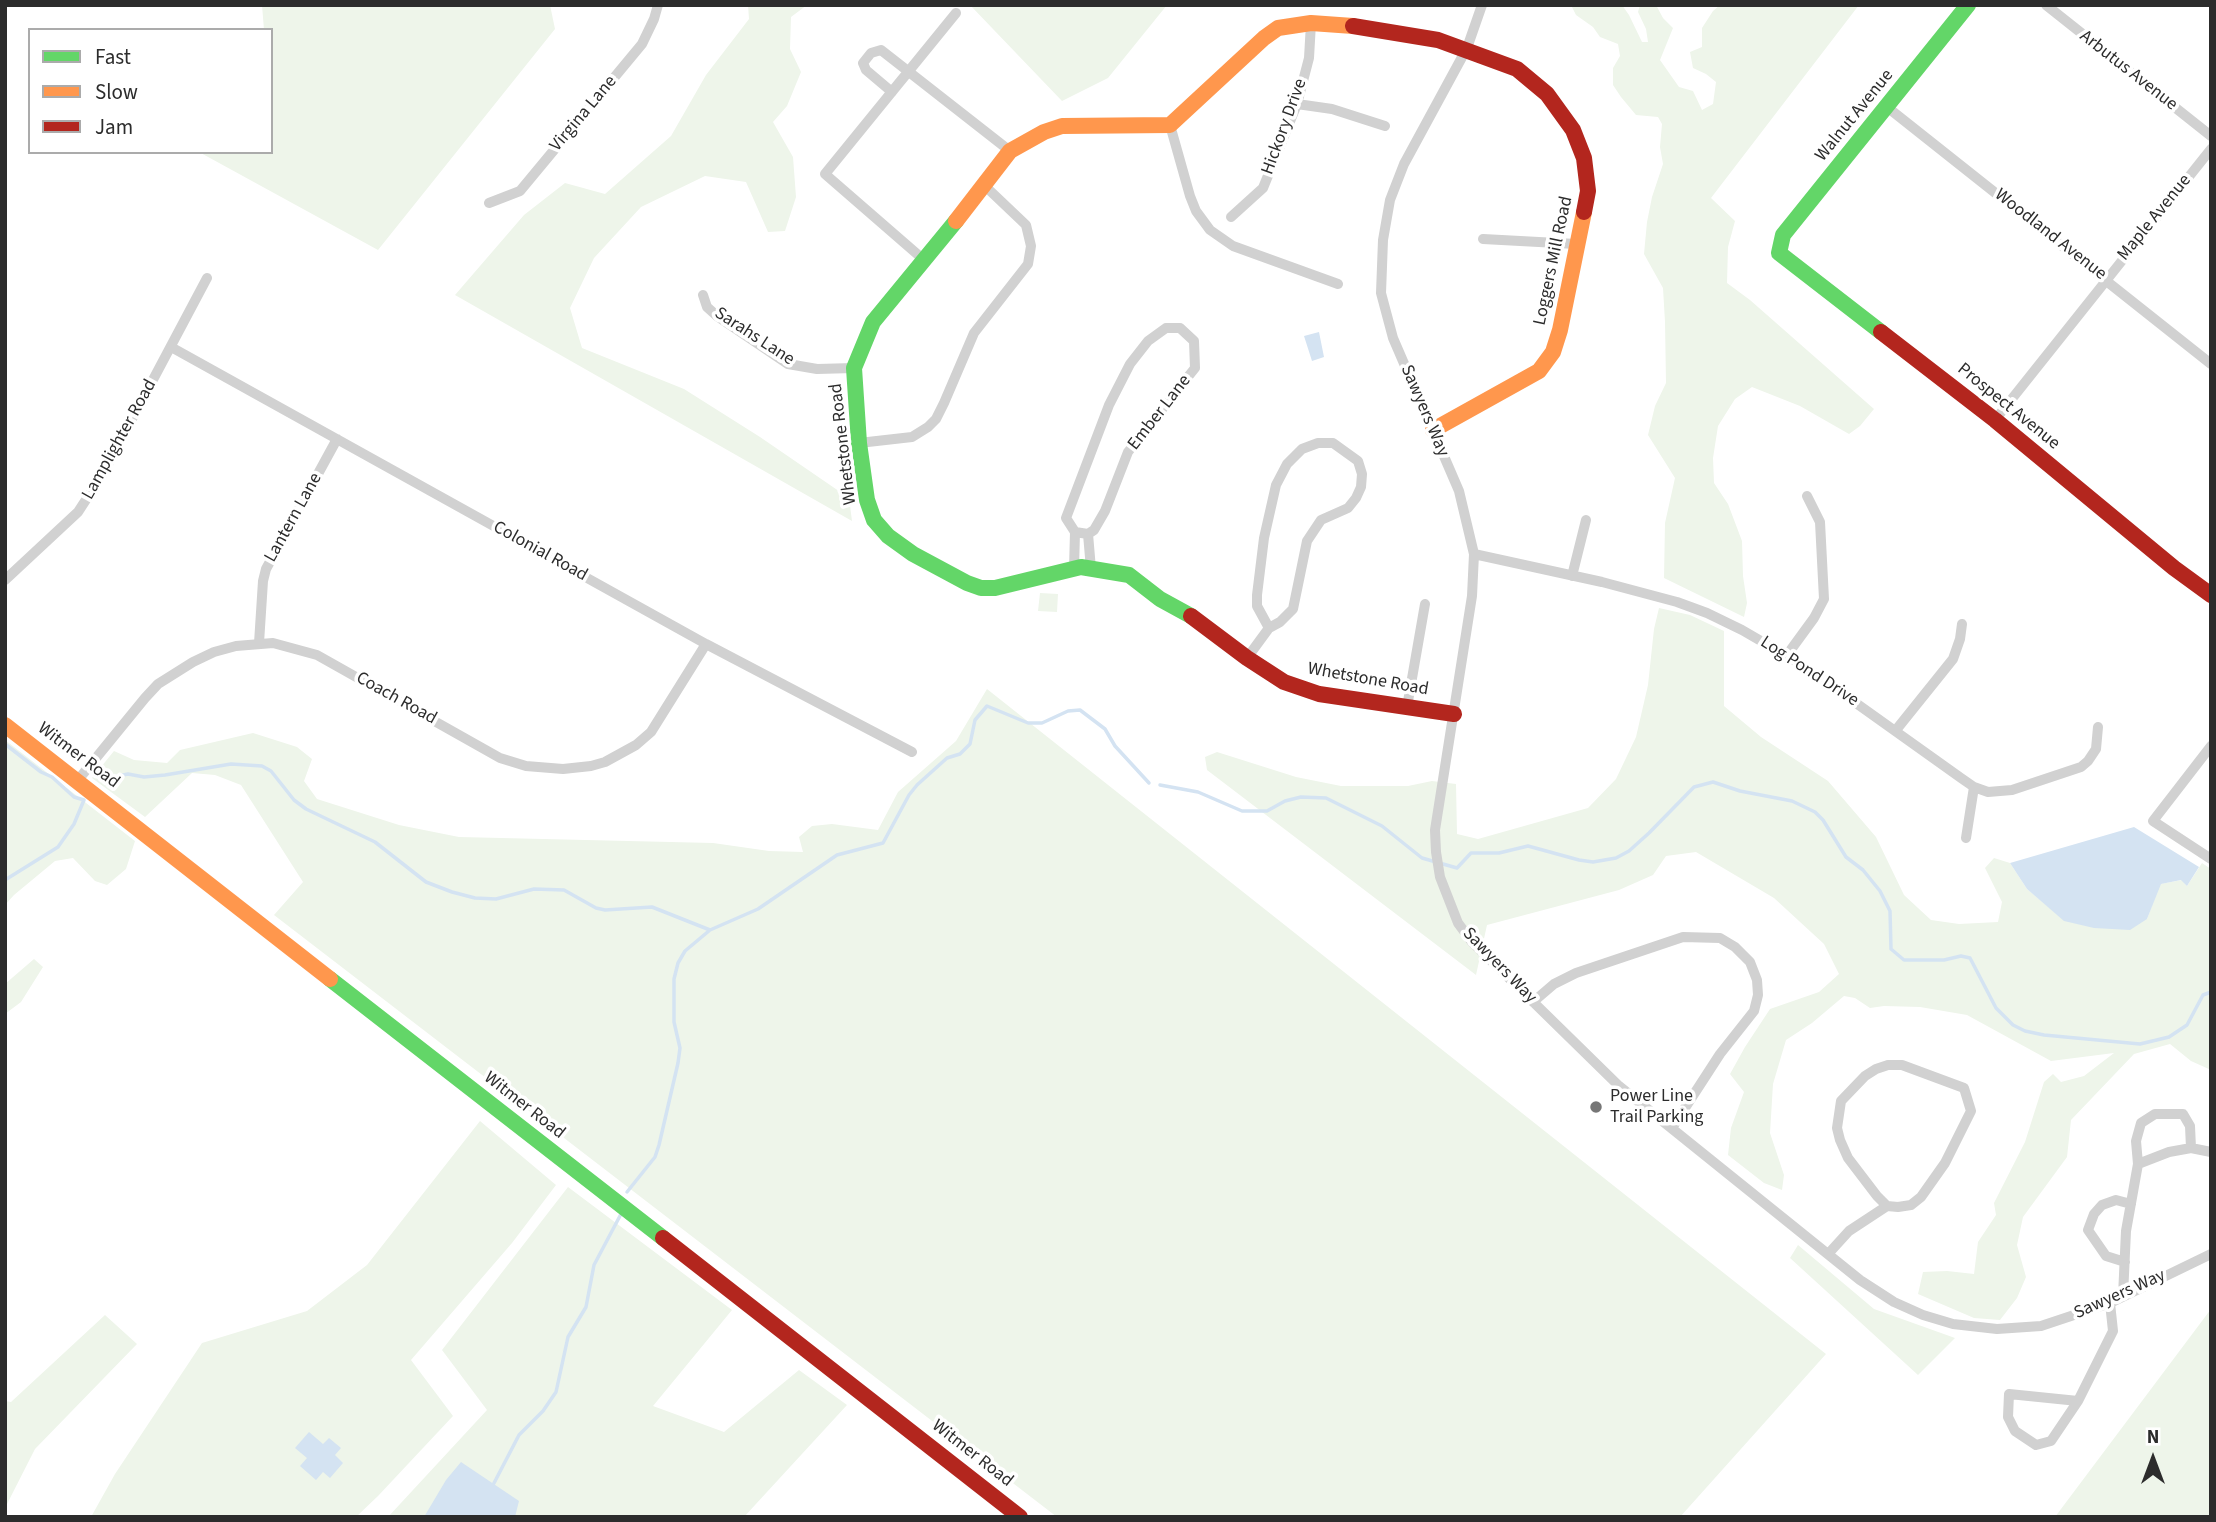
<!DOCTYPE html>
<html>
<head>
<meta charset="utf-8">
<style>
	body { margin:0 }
	#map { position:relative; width:2216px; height:1522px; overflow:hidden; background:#fff; font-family:"Source Sans 3",sans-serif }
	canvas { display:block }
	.frame { position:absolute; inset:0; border:7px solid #2c2c2c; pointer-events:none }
	.legend { position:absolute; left:28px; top:28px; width:245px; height:126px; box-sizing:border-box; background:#fff; border:2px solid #ababab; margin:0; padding:9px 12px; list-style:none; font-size:21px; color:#2c2c2c }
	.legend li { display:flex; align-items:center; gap:14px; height:35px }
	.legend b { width:35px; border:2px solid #ababab }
	.north { position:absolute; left:2118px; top:1424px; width:70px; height:70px; -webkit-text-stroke:5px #fff; paint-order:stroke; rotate:0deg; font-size:19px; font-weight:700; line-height:28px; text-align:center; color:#2c2c2c }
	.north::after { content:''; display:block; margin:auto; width:24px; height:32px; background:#2c2c2c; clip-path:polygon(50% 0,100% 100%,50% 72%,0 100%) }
</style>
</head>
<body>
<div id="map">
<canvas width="2216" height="1522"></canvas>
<div class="frame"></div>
<ul class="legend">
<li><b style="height:9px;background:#63d668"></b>Fast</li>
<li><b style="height:9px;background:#ff974d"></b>Slow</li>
<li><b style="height:9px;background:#b3261e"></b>Jam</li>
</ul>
<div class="north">N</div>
</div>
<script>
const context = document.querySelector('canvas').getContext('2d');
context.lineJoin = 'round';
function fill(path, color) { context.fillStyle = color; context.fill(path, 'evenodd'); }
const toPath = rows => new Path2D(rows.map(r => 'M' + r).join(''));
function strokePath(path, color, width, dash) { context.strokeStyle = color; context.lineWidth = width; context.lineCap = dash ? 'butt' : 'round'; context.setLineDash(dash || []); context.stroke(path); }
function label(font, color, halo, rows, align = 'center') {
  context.font = font + ' "Source Sans 3",sans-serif'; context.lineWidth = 7; context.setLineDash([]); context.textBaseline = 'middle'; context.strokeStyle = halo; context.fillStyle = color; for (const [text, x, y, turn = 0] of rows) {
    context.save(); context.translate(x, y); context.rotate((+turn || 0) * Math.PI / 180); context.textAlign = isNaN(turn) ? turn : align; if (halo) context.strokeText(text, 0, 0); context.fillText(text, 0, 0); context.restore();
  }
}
const green = toPath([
	[262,5,550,5,555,29,378,250,199,152,271,152,271,30,264,30],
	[748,5,807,5,791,17,790,49,801,72,787,106,773,122,793,157,796,197,785,231,768,232,746,182,705,176,641,207,594,258,570,308,582,348,684,389,760,437,849,498,852,521,455,295,524,215,565,183,605,194,671,136,706,75,749,19],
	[970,5,1167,5,1108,78,1062,101],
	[1571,5,1622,5,1629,15,1642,42,1648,42,1646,29,1638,12,1640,5,1656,5,1663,18,1673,28,1660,60,1679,87,1693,91,1702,110,1713,104,1716,82,1706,74,1693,68,1690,52,1702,47,1702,28,1713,11,1720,5,1859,5,1711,198,1735,221,1728,247,1727,283,1750,300,1874,409,1860,426,1849,434,1800,406,1752,387,1735,399,1718,426,1713,458,1714,483,1728,504,1742,541,1743,576,1747,603,1744,617,1664,578,1665,523,1675,478,1648,435,1655,406,1666,383,1665,322,1663,288,1644,254,1647,222,1652,197,1663,164,1660,147,1662,124,1658,117,1636,115,1621,97,1613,85,1613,68,1620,56,1618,44,1600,37,1593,27,1576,15],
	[1040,593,1058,594,1057,612,1038,611],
	[1659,608,1690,615,1724,631,1724,706,1761,737,1828,781,1876,837,1904,895,1931,920,1959,924,1998,922,2002,902,1985,868,1994,858,2010,863,2027,889,2064,920,2147,919,2160,884,2182,880,2187,886,2202,863,2211,869,2211,1070,2191,1061,2170,1044,2134,1054,2071,1120,2067,1157,2023,1217,2017,1245,2026,1277,2017,1298,2000,1320,1974,1318,1918,1294,1923,1272,1947,1271,1974,1274,1978,1242,1996,1215,1994,1203,2025,1142,2044,1082,2053,1074,2061,1082,2084,1076,2114,1053,2051,1061,1967,1015,1920,1007,1884,1006,1870,1008,1855,998,1844,996,1812,1023,1786,1040,1773,1084,1770,1133,1784,1175,1782,1190,1764,1183,1728,1155,1731,1128,1744,1092,1730,1074,1745,1047,1770,1009,1819,992,1839,974,1824,944,1774,898,1696,852,1666,856,1653,875,1619,890,1487,925,1476,975,1207,770,1205,757,1217,752,1296,777,1341,786,1408,786,1432,781,1456,784,1457,834,1478,839,1588,808,1616,779,1636,737,1648,685,1654,629],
	[987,689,1826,1354,1680,1517,1057,1517,274,915,303,882,241,785,215,775,192,773,145,817,92,778,114,751,134,760,167,763,180,750,253,733,297,747,312,759,304,781,317,799,399,825,459,837,713,843,769,851,803,852,799,837,812,826,832,824,878,830,898,792,956,741],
	[5,740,135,841,126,869,107,885,95,881,73,858,55,861,14,895,5,905],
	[34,959,43,967,21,1002,5,1014,5,984],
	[480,1121,556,1185,512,1243,411,1360,453,1416,378,1496,356,1517,91,1517,115,1474,202,1343,307,1311,367,1265],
	[568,1187,732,1310,653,1406,724,1432,799,1370,847,1405,744,1517,388,1517,487,1410,442,1350],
	[1798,1245,1874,1309,1955,1338,1918,1375,1790,1258],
	[2211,1309,2211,1517,2055,1517],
	[105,1315,137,1344,35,1449,5,1508,5,1401,11,1402]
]);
const water = toPath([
	[1319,332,1324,357,1312,361,1304,336],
	[2134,827,2199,867,2187,886,2181,880,2161,884,2147,919,2130,930,2094,928,2064,921,2027,889,2010,863],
	[309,1432,323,1444,329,1438,341,1448,335,1455,343,1463,330,1478,323,1472,316,1480,300,1466,307,1458,295,1448],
	[461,1462,519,1501,515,1517,424,1517,446,1480]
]);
const stream = toPath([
	[5,744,41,772,52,777,74,797,84,800,74,824,58,847,5,880],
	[103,779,128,774,144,777,165,775,231,764,262,766,271,771,294,800,306,809,375,842,426,882,452,892,475,898,496,899,534,889,564,890,596,908,605,910,652,907,710,930],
	[1160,785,1198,792,1242,811,1267,811,1285,801,1301,797,1326,798,1382,826,1422,858,1457,868,1471,853,1499,853,1528,846,1579,860,1593,862,1616,858,1629,851,1649,833,1694,787,1713,782,1740,791,1792,801,1815,812,1823,820,1846,857,1863,870,1880,891,1890,911,1891,949,1904,960,1944,960,1961,956,1970,958,1996,1008,2013,1025,2025,1031,2044,1035,2140,1044,2169,1037,2187,1025,2203,995,2211,992],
	[627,1192,655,1157,659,1145,678,1063,680,1048,674,1022,674,979,678,963,685,951,710,930,758,909,837,855,883,843,909,795,917,785,947,758,960,754,970,744,975,720,987,706,1028,723,1042,723,1068,711,1080,710,1105,729,1115,746,1149,783],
	[493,1485,519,1435,543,1411,556,1392,568,1337,586,1307,594,1265,621,1214]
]);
const street = toPath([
	[1482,5,1467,48,1404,164,1390,200,1383,240,1381,293,1393,338,1459,491,1474,554,1472,596,1435,830,1436,852,1440,877,1458,923,1472,942,1619,1086,1860,1280,1894,1302,1923,1315,1953,1324,1997,1329,2041,1326,2110,1303,2211,1254],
	[2046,5,2211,136],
	[892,92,866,70,863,63,871,53,881,50,1010,151],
	[1297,104,1332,109,1385,126],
	[1887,107,2211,364],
	[1170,125,1190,196,1196,211,1210,230,1233,246,1338,284],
	[489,203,520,191,642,44,654,19,658,5],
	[1231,217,1263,188,1297,104,1309,58,1311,23],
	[1483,239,1576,244],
	[924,260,825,174,956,13],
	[703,295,707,307,717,316,788,364,817,369,854,368],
	[1166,328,1180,328,1194,341,1195,368,1128,452,1105,511,1094,530,1088,534,1075,532,1066,518,1109,405,1130,364,1148,341,1166,328],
	[171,347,706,644,912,752],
	[1995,420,2211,149],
	[859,443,912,437,928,427,936,419,944,403,974,333,1028,264,1031,246,1026,225,985,186],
	[1088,534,1091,569],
	[1474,554,1602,582,1677,602,1707,613,1742,630,1804,666,1961,778,1974,787,1988,792,2012,790,2081,767,2088,761,2096,749,2098,727],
	[1074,569,1075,532],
	[1572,576,1586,520],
	[5,580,78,512,104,472,207,278],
	[259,643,263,581,266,569,337,439],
	[1787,655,1814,618,1824,599,1820,522,1807,496],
	[1247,658,1269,628,1280,622,1293,609,1307,541,1321,520,1348,508,1356,498,1361,487,1362,474,1358,461,1333,443,1318,443,1302,449,1287,464,1276,485,1264,538,1257,595,1257,606,1269,628],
	[1407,707,1425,604],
	[1896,730,1953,659,1960,639,1962,624],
	[2211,746,2153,821,2211,859],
	[78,780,145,698,158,684,193,662,214,652,236,646,273,643,317,655,500,758,526,766,563,769,591,766,605,762,636,745,651,732,706,644],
	[1966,838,1974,787],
	[1533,1002,1554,984,1576,973,1683,937,1720,938,1735,947,1750,962,1757,980,1758,995,1754,1011,1720,1054,1672,1128],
	[1888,1065,1902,1065,1964,1088,1971,1111,1945,1163,1921,1197,1911,1205,1898,1207,1887,1206,1877,1196,1848,1158,1840,1140,1837,1128,1841,1101,1865,1076,1876,1069,1888,1065],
	[2138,1164,2169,1152,2191,1148,2211,1152],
	[1829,1253,1849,1231,1887,1206],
	[2125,1262,2106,1256,2088,1230,2094,1214,2102,1205,2116,1200,2131,1204],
	[2123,1296,2126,1231,2138,1164,2136,1141,2141,1123,2155,1114,2183,1114,2190,1126,2191,1148],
	[2078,1401,2009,1394,2008,1417,2015,1431,2036,1445,2051,1441,2078,1401,2113,1331,2110,1303]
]);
const fast = toPath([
	[956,221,873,322,854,368,859,443,867,500,874,520,888,536,913,554,967,583,981,588,995,588,1081,567,1129,575,1160,599,1191,616],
	[1881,332,1779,253,1783,235,1968,5],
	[330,979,663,1238]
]);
const slow = toPath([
	[956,221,1010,151,1044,132,1062,126,1170,125,1264,38,1278,28,1311,23,1353,26],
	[1433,430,1539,371,1553,352,1560,330,1584,212],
	[5,725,330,979]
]);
const jam = toPath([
	[1353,26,1438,40,1517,69,1547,94,1573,130,1584,158,1588,191,1584,212],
	[1881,332,1995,420,2174,568,2211,595],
	[1191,616,1247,658,1284,682,1319,694,1454,714],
	[663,1238,1020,1517]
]);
const markers = [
	[1596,1107,7,"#767676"]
];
const streetNames = [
	["Arbutus Avenue",2128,71,38],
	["Virgina Lane",584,114,-50],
	["Walnut Avenue",1855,116,-51],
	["Hickory Drive",1285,127,-70],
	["Maple Avenue",2155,218,-51],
	["Woodland Avenue",2050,235,38],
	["Loggers Mill Road",1554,261,-78],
	["Sarahs Lane",754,337,33],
	["Prospect Avenue",2008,407,39],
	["Sawyers Way",1424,411,67],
	["Ember Lane",1160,413,-52],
	["Lamplighter Road",120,440,-61],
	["Whetstone Road",844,444,-97],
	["Lantern Lane",294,518,-61],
	["Colonial Road",540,552,29],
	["Log Pond Drive",1809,672,33],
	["Whetstone Road",1368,680,10],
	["Coach Road",396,699,29],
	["Witmer Road",78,756,37],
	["Sawyers Way",1499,966,46],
	["Witmer Road",524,1106,38],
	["Sawyers Way",2120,1295,-24],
	["Witmer Road",972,1454,38]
];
const poiNames = [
	["Power Line",1610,1097],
	["Trail Parking",1610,1118]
];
fill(green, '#eef5ea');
fill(water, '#d4e3f2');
strokePath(stream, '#d4e3f2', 3.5);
strokePath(street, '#d1d1d1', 10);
strokePath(fast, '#63d668', 16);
strokePath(slow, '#ff974d', 16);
strokePath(jam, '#b3261e', 16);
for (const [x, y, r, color] of markers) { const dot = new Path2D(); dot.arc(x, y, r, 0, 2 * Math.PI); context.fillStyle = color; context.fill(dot); strokePath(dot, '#fff', 2.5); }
label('18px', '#2c2c2c', '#fff', streetNames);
label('18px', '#2c2c2c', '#fff', poiNames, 'left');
</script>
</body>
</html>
